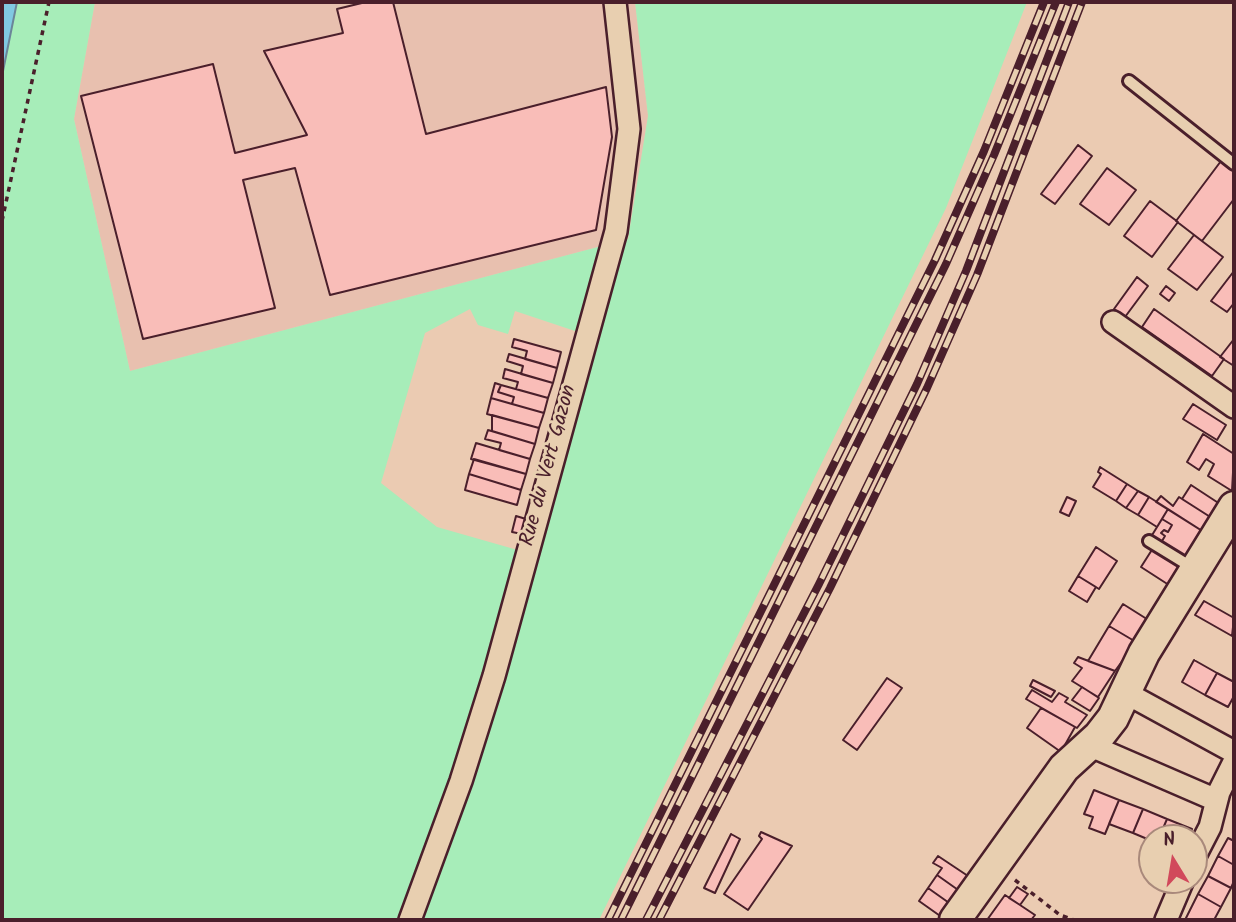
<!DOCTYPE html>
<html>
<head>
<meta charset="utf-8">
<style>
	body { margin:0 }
	#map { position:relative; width:1236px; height:922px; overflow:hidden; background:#ebcbb2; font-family:Kalam,sans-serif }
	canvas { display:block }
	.frame { position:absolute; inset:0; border:4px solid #4a1f2b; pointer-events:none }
	.north { position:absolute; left:1138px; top:824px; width:70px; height:70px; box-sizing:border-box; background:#e8cfb0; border:2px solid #a9897b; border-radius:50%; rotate:349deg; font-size:19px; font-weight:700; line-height:28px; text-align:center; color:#4a1f2b }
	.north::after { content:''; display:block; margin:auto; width:24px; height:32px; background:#d1495b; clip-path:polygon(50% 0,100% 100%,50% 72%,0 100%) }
</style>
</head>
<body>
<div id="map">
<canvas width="1236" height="922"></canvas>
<div class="frame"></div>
<div class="north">N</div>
</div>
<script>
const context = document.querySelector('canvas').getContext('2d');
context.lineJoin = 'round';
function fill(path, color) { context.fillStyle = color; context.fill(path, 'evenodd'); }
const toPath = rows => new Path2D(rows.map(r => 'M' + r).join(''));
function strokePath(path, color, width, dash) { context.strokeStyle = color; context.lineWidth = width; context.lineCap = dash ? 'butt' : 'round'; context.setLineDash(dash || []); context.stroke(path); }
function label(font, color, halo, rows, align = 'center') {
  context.font = font + ' Kalam,sans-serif'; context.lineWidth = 6; context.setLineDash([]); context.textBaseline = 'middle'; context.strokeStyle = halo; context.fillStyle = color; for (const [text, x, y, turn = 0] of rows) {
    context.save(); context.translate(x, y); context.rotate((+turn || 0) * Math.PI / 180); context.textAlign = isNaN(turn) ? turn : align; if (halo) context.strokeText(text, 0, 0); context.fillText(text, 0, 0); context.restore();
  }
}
const built = toPath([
	[95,2,635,2,648,116,628,239,130,371,74,119]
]);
const green = toPath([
	[17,2,95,2,74,119,130,371,628,239,648,116,635,2,1027,2,946,208,599,920,2,920,2,76],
	[470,309,478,325,508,334,515,311,599,339,535,555,437,527,381,483,425,333]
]);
const water = toPath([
	[2,2,17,2,2,76,2,2]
]);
const building = toPath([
	[366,2,393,2,426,134,606,87,612,137,596,230,330,295,295,168,243,180,275,308,143,339,81,96,213,64,235,153,307,135,264,51,343,33,337,9,366,2],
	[1078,145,1092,156,1055,204,1041,194,1078,145],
	[1221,161,1234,170,1234,199,1202,241,1176,221,1221,161],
	[1107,168,1136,190,1109,225,1080,204,1107,168],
	[1150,201,1178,222,1152,257,1124,236,1150,201],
	[1194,235,1223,257,1197,290,1168,269,1194,235],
	[1234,271,1234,303,1227,312,1211,301,1234,271],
	[1137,277,1148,286,1125,317,1114,309,1137,277],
	[1166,286,1175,293,1169,301,1160,294,1166,286],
	[1154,309,1224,359,1212,376,1142,327,1154,309],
	[514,339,561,352,557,368,525,359,527,351,512,347,514,339],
	[1234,339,1234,366,1220,357,1234,339],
	[509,354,557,368,553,383,521,374,523,366,507,361,509,354],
	[505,369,553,383,548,398,516,389,518,382,503,378,505,369],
	[495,383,501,385,498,392,514,397,512,404,491,398,495,383],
	[501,385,548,398,544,413,512,404,514,397,498,392,501,385],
	[491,398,544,413,539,428,487,414,491,398],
	[1193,404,1226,425,1217,440,1183,419,1193,404],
	[492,415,539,428,535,444,492,431,492,415],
	[488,430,535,444,530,459,499,450,501,443,485,439,488,430],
	[1203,434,1234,454,1232,491,1208,476,1214,464,1206,459,1199,470,1187,462,1203,434],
	[476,443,530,459,526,474,471,459,476,443],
	[474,459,526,474,521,490,469,474,474,459],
	[1100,467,1127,484,1116,501,1093,487,1101,474,1098,472,1100,467],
	[469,474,521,490,517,505,465,490,469,474],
	[1127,484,1138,491,1126,508,1116,501,1127,484],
	[1191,485,1223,506,1215,520,1182,499,1191,485],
	[1138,491,1149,497,1138,515,1126,508,1138,491],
	[1161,496,1173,506,1179,497,1215,520,1207,534,1156,502,1161,496],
	[1067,497,1076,501,1069,516,1060,512,1067,497],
	[1149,497,1168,509,1157,527,1138,515,1149,497],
	[1168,509,1207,534,1187,563,1159,546,1165,536,1161,533,1164,530,1168,532,1172,525,1162,519,1168,509],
	[516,516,526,519,522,534,512,532,516,516],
	[1162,519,1172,525,1168,532,1164,530,1161,533,1165,536,1159,546,1149,540,1162,519],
	[1155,545,1182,563,1172,587,1141,567,1155,545],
	[1096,547,1117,561,1099,589,1078,576,1096,547],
	[1078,576,1096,587,1087,602,1069,591,1078,576],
	[1204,601,1234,618,1232,636,1195,615,1204,601],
	[1123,604,1150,621,1136,642,1109,626,1123,604],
	[1109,626,1136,642,1115,671,1088,661,1109,626],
	[1078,657,1115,671,1098,697,1072,681,1082,668,1074,663,1078,657],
	[1194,660,1217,673,1205,695,1182,682,1194,660],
	[1217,673,1234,682,1234,696,1228,707,1205,695,1217,673],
	[887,678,902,688,857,750,843,740,887,678],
	[1033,680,1055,691,1051,697,1030,686,1033,680],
	[1082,687,1099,698,1090,711,1072,700,1082,687],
	[1032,690,1052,702,1059,693,1068,698,1065,702,1087,715,1077,728,1026,699,1032,690],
	[1041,708,1075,727,1061,752,1027,728,1041,708],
	[1094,790,1119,800,1105,834,1089,828,1093,817,1084,814,1094,790],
	[1119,800,1143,809,1133,833,1109,824,1119,800],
	[1143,809,1167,819,1159,838,1152,838,1152,841,1133,833,1143,809],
	[1167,819,1192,829,1188,838,1159,838,1167,819],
	[761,832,792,846,748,910,724,894,762,839,759,836,761,832],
	[731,834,740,839,715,893,704,888,731,834],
	[1228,838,1234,841,1234,865,1218,856,1228,838],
	[938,856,971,878,961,892,937,875,942,868,933,863,938,856],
	[1218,856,1234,865,1234,881,1231,888,1208,876,1218,856],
	[937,875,961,892,952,905,928,888,937,875],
	[1208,876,1231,888,1221,907,1198,894,1208,876],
	[1017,887,1028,894,1020,905,1009,898,1017,887],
	[928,888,952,905,943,918,919,901,928,888],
	[1198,894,1221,907,1214,920,1185,920,1198,894],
	[1005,895,1035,915,1031,920,987,920,1005,895]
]);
const path = toPath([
	[2,221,49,2],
	[1015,880,1060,915,1074,920]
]);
const lane = toPath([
	[1129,81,1234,164],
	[1149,541,1193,568]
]);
const street = toPath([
	[1113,322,1234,407],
	[1126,693,1234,752],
	[1089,745,1216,800],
	[1194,858,1210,827,1219,792,1234,762],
	[410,920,461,781,494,676,616,231,629,129,615,2],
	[1166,920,1183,880]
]);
const secondary = toPath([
	[955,920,1064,768,1099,736,1113,718,1144,653,1234,507]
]);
const rail = toPath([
	[608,920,935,260,984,151,1044,2],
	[621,920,946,264,994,155,1056,2],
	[646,920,819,584,917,384,966,271,1069,2],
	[659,920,830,588,927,388,977,275,1082,2]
]);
const streetNames = [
	["Rue du Vert Gazon",550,466,-75]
];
fill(built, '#e8c0af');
fill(green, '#a7edb9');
fill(water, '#81c9e2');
strokePath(water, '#6b8599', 2);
fill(building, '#f9bdb8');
strokePath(building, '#4a1f2b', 2);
strokePath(lane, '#4a1f2b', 16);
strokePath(street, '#4a1f2b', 26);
strokePath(secondary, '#4a1f2b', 35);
strokePath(path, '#4a1f2b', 3.5, [5, 5]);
strokePath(lane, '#e8cfb0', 10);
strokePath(street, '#e8cfb0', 21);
strokePath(secondary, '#e8cfb0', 30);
strokePath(rail, '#4a1f2b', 8);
strokePath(rail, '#e8cfb0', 5, [16]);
label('21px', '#4a1f2b', '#e8cfb0', streetNames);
</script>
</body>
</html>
